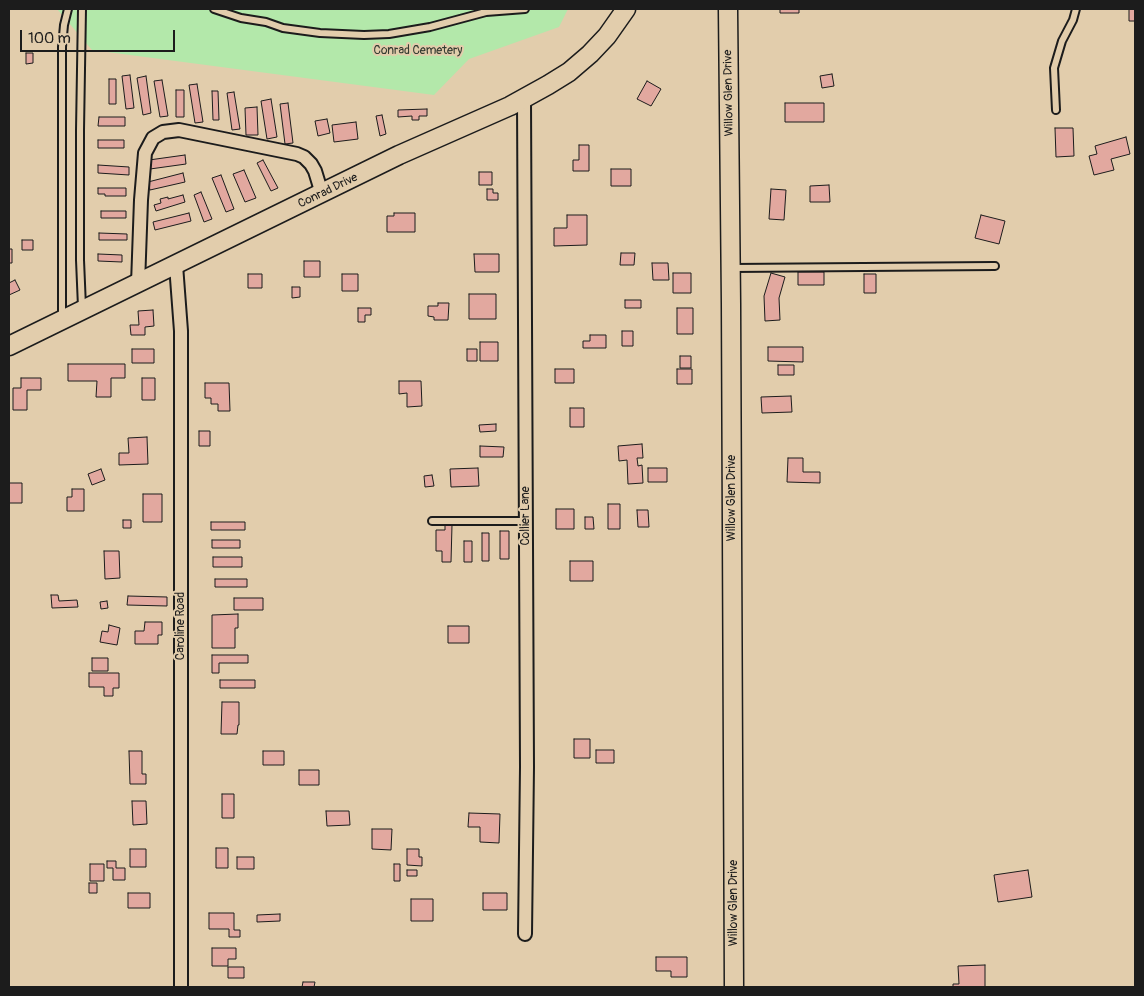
<!DOCTYPE html>
<html>
<head>
<meta charset="utf-8">
<style>
	body { margin:0 }
	#map { position:relative; width:1144px; height:996px; overflow:hidden; background:#e2cdac; font-family:Pangolin,sans-serif }
	canvas { display:block }
	.frame { position:absolute; inset:0; border:10px solid #1c1c1c; pointer-events:none }
	.scale { position:absolute; left:20px; top:30px; width:155px; height:22px; box-sizing:border-box; border:2px solid #1c1c1c; border-top:0; padding-left:6px; font-size:15px; line-height:18px; white-space:nowrap; color:#1c1c1c; -webkit-text-stroke:4px #e2cdac; paint-order:stroke }
</style>
</head>
<body>
<div id="map">
<canvas width="1144" height="996"></canvas>
<div class="frame"></div>
<div class="scale">100 m</div>
</div>
<script>
const context = document.querySelector('canvas').getContext('2d');
context.lineJoin = 'round';
function fill(path, color) { context.fillStyle = color; context.fill(path, 'evenodd'); }
const toPath = rows => new Path2D(rows.map(r => 'M' + r).join(''));
function strokePath(path, color, width, dash) { context.strokeStyle = color; context.lineWidth = width; context.lineCap = dash ? 'butt' : 'round'; context.setLineDash(dash || []); context.stroke(path); }
function label(font, color, halo, rows, align = 'center') {
  context.font = font + ' Pangolin,sans-serif'; context.lineWidth = 4; context.setLineDash([]); context.textBaseline = 'middle'; context.strokeStyle = halo; context.fillStyle = color; for (const [text, x, y, turn = 0] of rows) {
    context.save(); context.translate(x, y); context.rotate((+turn || 0) * Math.PI / 180); context.textAlign = isNaN(turn) ? turn : align; if (halo) context.strokeText(text, 0, 0); context.fillText(text, 0, 0); context.restore();
  }
}
const green = toPath([
	[57,9,568,9,559,27,469,59,434,95,92,50]
]);
const building = toPath([
	[780,9,799,9,799,13,780,13,780,9],
	[1129,9,1135,9,1135,21,1129,21,1129,9],
	[26,53,33,53,33,63,26,64,26,53],
	[832,74,834,86,822,88,820,76,832,74],
	[130,75,134,108,126,109,122,76,130,75],
	[146,76,151,113,143,115,137,78,146,76],
	[109,79,116,79,116,104,109,104,109,79],
	[162,80,168,116,160,117,154,81,162,80],
	[647,81,661,89,651,106,637,99,647,81],
	[197,84,203,122,195,123,189,85,197,84],
	[176,90,184,90,184,117,176,117,176,90],
	[212,91,218,91,219,120,213,120,212,91],
	[234,92,240,129,232,130,227,93,234,92],
	[271,99,277,137,267,139,261,101,271,99],
	[288,103,293,143,285,144,280,104,288,103],
	[785,103,824,103,824,122,785,122,785,103],
	[257,107,258,135,246,135,245,108,257,107],
	[427,109,427,116,419,116,419,120,412,120,412,116,398,117,398,110,427,109],
	[382,115,386,134,380,136,376,116,382,115],
	[99,117,125,117,125,126,98,126,99,117],
	[327,119,330,133,318,136,315,121,327,119],
	[356,122,358,139,334,142,332,125,356,122],
	[1055,128,1073,128,1074,156,1056,157,1055,128],
	[1126,137,1130,154,1111,159,1114,170,1094,175,1089,156,1097,154,1095,146,1126,137],
	[98,140,124,140,124,148,98,148,98,140],
	[579,145,589,145,589,171,573,171,573,160,579,160,579,145],
	[185,155,186,164,150,169,149,160,185,155],
	[263,160,278,188,271,191,257,163,263,160],
	[98,165,129,167,129,175,98,173,98,165],
	[611,169,631,169,631,186,611,186,611,169],
	[244,170,256,198,245,202,233,174,244,170],
	[479,172,492,172,492,185,479,185,479,172],
	[183,173,185,182,150,190,148,182,183,173],
	[221,175,234,209,226,212,212,178,221,175],
	[829,185,830,202,810,202,810,186,829,185],
	[98,188,126,188,126,196,105,196,105,194,98,194,98,188],
	[487,189,493,189,493,193,498,193,498,200,487,200,487,189],
	[771,189,786,190,784,220,769,219,771,189],
	[201,192,212,219,204,222,194,195,201,192],
	[183,195,185,202,156,211,154,205,161,203,160,199,168,197,168,199,183,195],
	[101,211,126,211,126,218,101,218,101,211],
	[189,213,191,221,155,230,153,222,189,213],
	[394,213,415,213,415,232,387,232,387,216,394,216,394,213],
	[567,215,587,215,587,245,554,246,554,228,567,228,567,215],
	[981,215,1005,221,999,244,975,238,981,215],
	[99,233,127,234,127,240,99,240,99,233],
	[22,240,33,240,33,250,22,250,22,240],
	[9,249,12,249,12,263,9,263,9,249],
	[621,253,635,253,634,265,620,265,621,253],
	[98,254,122,255,122,262,98,261,98,254],
	[474,254,499,254,499,272,475,272,474,254],
	[304,261,320,261,320,277,304,277,304,261],
	[652,263,668,263,669,280,653,280,652,263],
	[798,272,824,272,824,285,798,285,798,272],
	[673,273,691,273,691,293,673,293,673,273],
	[771,273,785,277,779,298,780,320,765,321,764,296,771,273],
	[248,274,262,274,262,288,248,288,248,274],
	[342,274,358,274,358,291,342,291,342,274],
	[864,274,876,274,876,293,864,293,864,274],
	[15,280,20,290,9,295,9,283,15,280],
	[292,287,300,287,300,297,292,298,292,287],
	[469,294,496,294,496,319,469,319,469,294],
	[625,300,641,300,641,308,625,308,625,300],
	[438,303,449,303,448,320,434,320,434,317,428,316,428,306,438,306,438,303],
	[358,308,371,308,371,315,365,315,365,322,358,322,358,308],
	[677,308,693,308,693,334,677,334,677,308],
	[153,310,154,326,145,327,145,335,131,335,130,325,139,325,138,311,153,310],
	[622,331,633,331,633,346,622,346,622,331],
	[590,335,606,335,606,348,583,348,583,341,590,341,590,335],
	[480,342,498,342,498,361,480,361,480,342],
	[768,347,803,347,803,362,768,361,768,347],
	[132,349,154,349,154,363,132,363,132,349],
	[467,349,477,349,477,361,467,361,467,349],
	[680,356,691,356,691,368,680,368,680,356],
	[68,364,125,364,125,378,111,378,111,397,96,397,97,381,68,381,68,364],
	[778,365,794,365,794,375,778,375,778,365],
	[555,369,574,369,574,383,555,383,555,369],
	[677,369,692,369,692,384,677,384,677,369],
	[21,378,41,378,41,390,27,390,27,410,13,410,13,388,21,388,21,378],
	[142,378,155,378,155,400,142,400,142,378],
	[399,381,421,381,422,406,407,407,407,393,399,394,399,381],
	[205,383,229,383,230,411,218,411,218,404,211,404,211,398,205,398,205,383],
	[791,396,792,412,762,413,761,397,791,396],
	[570,408,584,408,584,427,570,427,570,408],
	[496,424,496,431,480,432,479,425,496,424],
	[199,431,210,431,210,446,199,446,199,431],
	[147,437,148,464,119,465,119,453,129,453,128,438,147,437],
	[642,444,643,458,637,458,638,466,642,465,643,483,628,484,627,460,619,461,618,446,642,444],
	[480,446,504,447,503,457,480,457,480,446],
	[788,458,803,458,803,472,820,472,820,483,787,482,788,458],
	[478,468,479,486,451,487,450,469,478,468],
	[648,468,667,468,667,482,648,482,648,468],
	[101,469,105,480,92,485,88,474,101,469],
	[432,475,434,486,425,487,424,476,432,475],
	[9,483,22,483,22,503,9,503,9,483],
	[72,489,84,489,84,511,67,511,67,497,72,497,72,489],
	[143,494,162,494,162,522,143,522,143,494],
	[608,504,620,504,620,529,608,529,608,504],
	[556,509,574,509,574,529,556,529,556,509],
	[637,510,648,510,649,527,638,527,637,510],
	[585,517,593,517,594,529,585,529,585,517],
	[123,520,131,520,131,528,123,528,123,520],
	[211,522,245,522,245,530,211,530,211,522],
	[445,525,452,525,451,562,442,562,442,551,436,551,436,530,445,530,445,525],
	[500,531,509,531,509,559,500,559,500,531],
	[482,533,489,533,489,561,482,561,482,533],
	[212,540,240,540,240,548,212,548,212,540],
	[464,541,472,541,472,562,464,562,464,541],
	[104,551,119,551,120,578,105,579,104,551],
	[213,557,242,557,242,567,213,567,213,557],
	[570,561,593,561,593,581,570,581,570,561],
	[215,579,247,579,247,587,215,587,215,579],
	[51,595,58,595,59,601,77,600,78,607,52,608,51,595],
	[128,596,167,597,167,606,127,605,128,596],
	[234,598,263,598,263,610,234,610,234,598],
	[107,601,108,608,101,609,100,602,107,601],
	[238,614,238,628,235,628,235,648,212,648,212,615,238,614],
	[145,622,162,622,162,635,158,635,158,644,135,644,135,631,144,631,145,622],
	[109,625,120,628,117,645,100,642,102,631,108,632,109,625],
	[448,626,469,626,469,643,448,643,448,626],
	[212,655,248,655,248,663,219,663,219,673,212,673,212,655],
	[92,658,108,658,108,671,92,671,92,658],
	[89,673,119,673,119,688,113,688,113,696,104,696,104,687,89,687,89,673],
	[220,680,255,680,255,688,220,688,220,680],
	[222,702,239,702,239,725,238,725,237,734,221,734,222,702],
	[574,739,590,739,590,758,574,758,574,739],
	[596,750,614,750,614,763,596,763,596,750],
	[129,751,142,751,142,774,146,774,146,784,130,784,129,751],
	[263,751,284,751,284,765,263,765,263,751],
	[299,770,319,770,319,785,299,785,299,770],
	[222,794,234,794,234,818,222,818,222,794],
	[132,801,146,801,147,824,133,825,132,801],
	[326,811,349,811,350,825,327,826,326,811],
	[469,813,500,814,499,843,480,842,480,827,468,827,469,813],
	[372,829,392,829,391,850,372,849,372,829],
	[216,848,228,848,228,868,216,868,216,848],
	[130,849,146,849,146,867,130,867,130,849],
	[407,849,419,849,419,857,422,857,422,866,407,865,407,849],
	[237,857,254,857,254,869,237,869,237,857],
	[107,861,116,861,116,868,125,868,125,880,113,880,113,868,107,868,107,861],
	[90,864,104,864,104,881,90,881,90,864],
	[394,864,400,864,400,881,394,881,394,864],
	[407,870,417,870,417,876,407,876,407,870],
	[1028,870,1032,897,998,902,994,875,1028,870],
	[89,883,97,883,97,893,89,893,89,883],
	[128,893,150,893,150,908,128,908,128,893],
	[483,893,507,893,507,910,483,910,483,893],
	[411,899,433,899,433,921,411,921,411,899],
	[209,913,234,913,234,930,240,930,240,937,229,937,229,929,209,929,209,913],
	[280,914,280,921,257,922,257,915,280,914],
	[212,948,236,948,236,959,228,959,228,966,212,966,212,948],
	[656,957,687,957,687,977,671,977,671,971,656,971,656,957],
	[985,965,985,987,953,987,953,984,959,984,958,966,985,965],
	[228,967,244,967,244,978,228,978,228,967],
	[303,982,315,982,314,987,302,987,303,982]
]);
const lane = toPath([
	[82,9,80,130,80,260,82,307],
	[214,9,241,18,266,22,283,28,320,33,364,35,389,34,430,27,486,12,525,9],
	[1056,110,1054,68,1062,41,1073,20,1076,9],
	[732,268,995,266],
	[62,317,62,47,64,25,68,9],
	[432,521,526,521]
]);
const street = toPath([
	[524,99,527,767,525,934],
	[176,265,181,331,181,987],
	[138,284,141,200,145,153,153,138,163,132,179,130,297,154,304,157,311,164,315,171,322,194]
]);
const secondary = toPath([
	[728,9,731,304,734,987],
	[9,346,399,155,510,106,548,85,569,72,590,54,607,36,626,9]
]);
const parkNames = [
	["Conrad Cemetery",418,51]
];
const streetNames = [
	["Willow Glen Drive",729,93,-91],
	["Conrad Drive",328,191,-26],
	["Willow Glen Drive",732,498,-90],
	["Collier Lane",526,516,-90],
	["Caroline Road",181,626,-90],
	["Willow Glen Drive",734,903,-90]
];
fill(green, '#b3e8aa');
fill(building, '#e2a89f');
strokePath(building, '#1c1c1c', 1);
strokePath(lane, '#1c1c1c', 10);
strokePath(street, '#1c1c1c', 16);
strokePath(secondary, '#1c1c1c', 21);
strokePath(lane, '#e2cdac', 6);
strokePath(street, '#e2cdac', 12);
strokePath(secondary, '#e2cdac', 18);
label('12px', '#333b31', '#e2cdac', parkNames);
label('12px', '#1c1c1c', '#e2cdac', streetNames);
</script>
</body>
</html>
